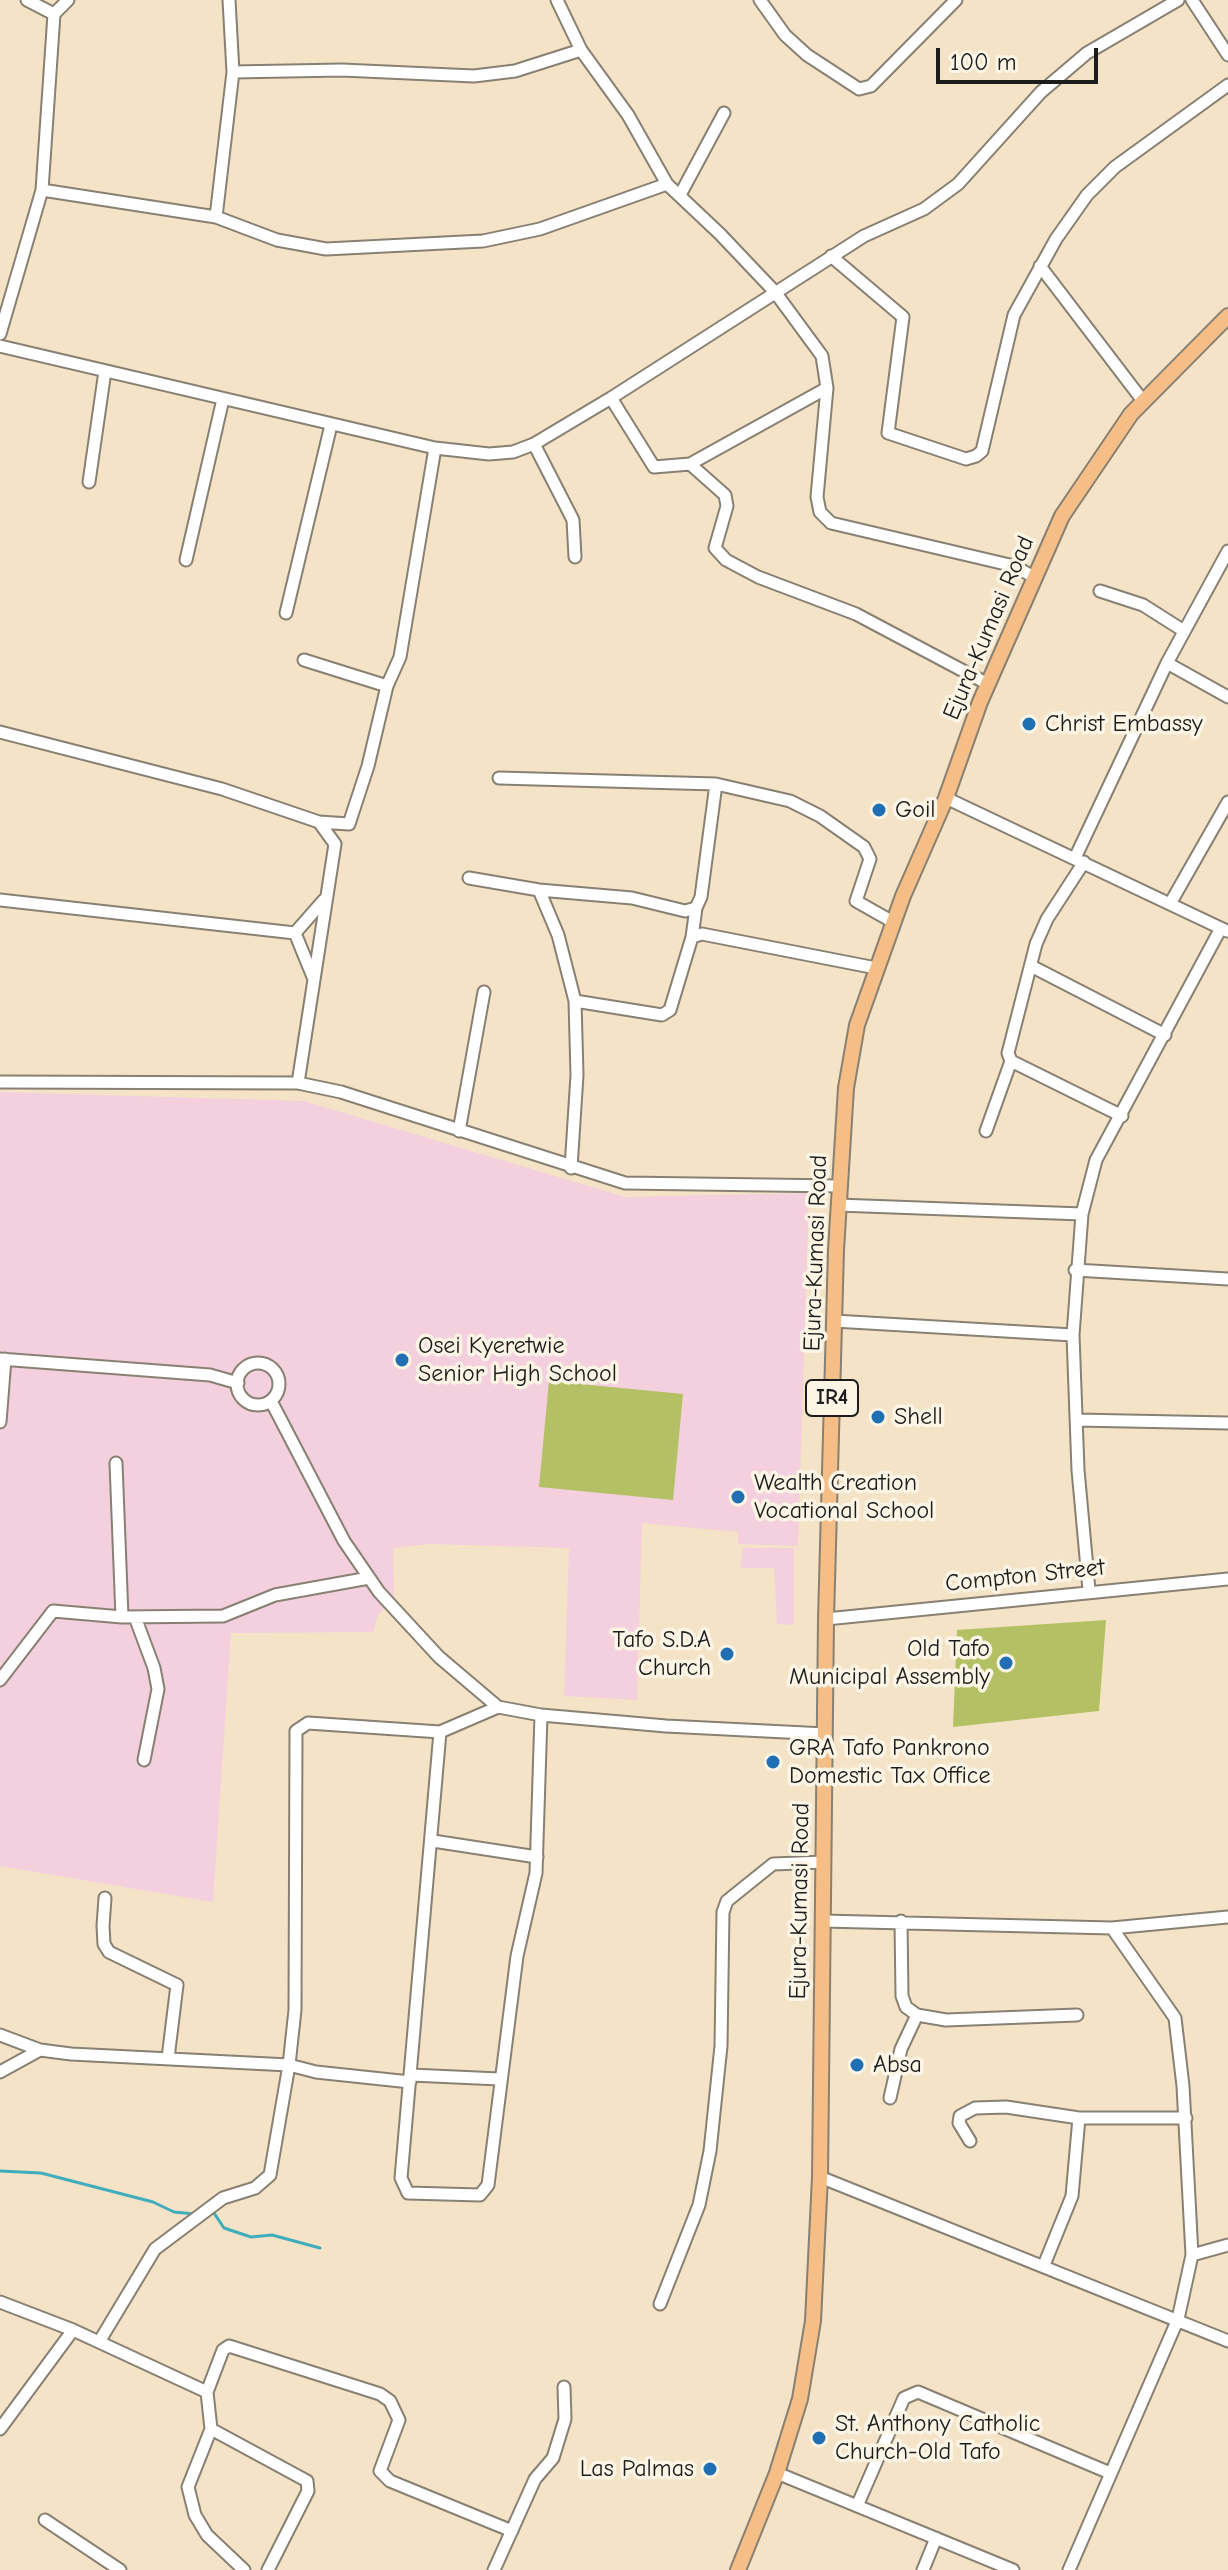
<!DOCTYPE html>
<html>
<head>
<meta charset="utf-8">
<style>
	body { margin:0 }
	#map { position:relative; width:1228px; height:2570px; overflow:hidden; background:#f4e3c7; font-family:"Comic Neue",sans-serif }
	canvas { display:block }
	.scale { position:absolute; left:936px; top:48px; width:162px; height:36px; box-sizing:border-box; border:4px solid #1c1c1c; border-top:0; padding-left:10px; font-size:24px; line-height:28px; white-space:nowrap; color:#1c1c1c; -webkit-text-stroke:6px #fcf5e5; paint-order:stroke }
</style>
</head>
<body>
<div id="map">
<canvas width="1228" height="2570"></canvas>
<div class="scale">100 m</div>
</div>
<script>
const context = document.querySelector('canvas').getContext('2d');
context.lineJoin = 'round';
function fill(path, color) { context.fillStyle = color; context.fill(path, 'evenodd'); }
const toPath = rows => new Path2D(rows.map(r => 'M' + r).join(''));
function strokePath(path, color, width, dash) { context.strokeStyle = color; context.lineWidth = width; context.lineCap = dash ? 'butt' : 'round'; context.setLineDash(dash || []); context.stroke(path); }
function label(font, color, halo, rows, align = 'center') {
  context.font = font + ' "Comic Neue",sans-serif'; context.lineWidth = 7; context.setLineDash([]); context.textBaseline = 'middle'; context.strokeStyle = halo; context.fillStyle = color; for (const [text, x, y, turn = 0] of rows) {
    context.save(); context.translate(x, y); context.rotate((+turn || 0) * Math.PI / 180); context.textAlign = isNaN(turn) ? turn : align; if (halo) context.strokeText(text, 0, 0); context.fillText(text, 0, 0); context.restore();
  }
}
const built = toPath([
	[0,1092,304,1101,625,1197,809,1193,798,1546,738,1544,738,1532,642,1523,637,1700,564,1696,569,1548,430,1544,393,1548,394,1597,378,1615,373,1632,231,1633,213,1902,0,1866],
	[743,1548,794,1548,794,1625,777,1624,774,1568,740,1568]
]);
const green = toPath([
	[549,1381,683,1394,673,1500,539,1487],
	[1106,1620,1099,1711,953,1727,957,1630]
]);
const stream = toPath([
	[0,2171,41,2173,153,2202,174,2212,195,2214],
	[212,2210,224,2228,251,2237,272,2235,320,2248]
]);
const minor = toPath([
	[27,0,54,14],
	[557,0,581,50,628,115,667,184,720,234,775,292,822,356,827,388,817,497,820,512,831,523,1014,566,1034,577],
	[760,0,785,35,807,55,859,89,871,86,956,0],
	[1192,0,1228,55],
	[233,72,342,70,474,76,515,71,581,50],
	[42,190,216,217,277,240,326,249,483,241,540,229,667,184],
	[680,195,724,113],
	[216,217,233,72,229,0],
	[831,256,903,317,888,433,966,459,976,456,982,451,1014,315,1056,239,1087,195,1115,167,1228,85],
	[1040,266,1143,401],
	[0,334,42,190,54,14,68,0],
	[0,346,435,448,489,454,513,452,534,444,611,398,864,236,924,209,958,184,1041,92,1087,53,1178,0],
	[611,398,654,467,690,464,725,495,727,506,715,548,726,560,758,577,856,614,988,684],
	[534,444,573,520,575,557],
	[690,464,827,388],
	[89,482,105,371],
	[186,560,223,399],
	[1100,591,1143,605,1184,631],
	[286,613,331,425],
	[1167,663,1228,697],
	[387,686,400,657,435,448],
	[0,732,222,789,319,822,349,824,368,766,387,686,304,660],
	[499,778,716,784,701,897,696,908,685,911,632,898,539,890],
	[716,784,790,801,820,816,864,847,870,859,856,901,893,922],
	[946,798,1227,931],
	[1075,858,1167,663,1228,551],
	[1084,862,1047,919,1036,944,1008,1053,1011,1061,1122,1116],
	[469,878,539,890,558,935,575,1001,577,1075,571,1168],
	[0,900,295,933],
	[1171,902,1228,802],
	[295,933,313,977],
	[295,933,324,900],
	[692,937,696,908],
	[1031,966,1165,1035],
	[575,1001,662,1015,670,1010,692,937,702,934,876,968],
	[0,1082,298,1083,341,1092,625,1183,839,1186],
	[298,1083,335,844,319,822],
	[459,1131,484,992],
	[986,1131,1011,1061],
	[838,1205,1082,1214],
	[1075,1270,1228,1279],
	[834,1321,1073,1335],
	[0,1359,210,1375,238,1383],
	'237 1384a21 21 0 1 1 42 0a21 21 0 1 1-42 0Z',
	[271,1401,344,1541,379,1592,439,1657,498,1707,541,1715,666,1726,825,1734],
	[1076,1420,1228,1423],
	[0,1422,5,1359],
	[116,1463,122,1617],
	[1089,1590,1078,1470,1073,1335,1082,1214,1096,1160,1221,928],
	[135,1617,154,1668,158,1689,144,1760],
	[826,1619,1228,1579],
	[0,1680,53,1611,122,1617,223,1616,275,1595,369,1578],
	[440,1732,401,2178,408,2193,480,2195,488,2185,517,1956,536,1873,541,1715],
	[433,1841,537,1857],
	[105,1898,103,1926,104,1944,109,1952,177,1985,168,2058],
	[823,1921,1112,1928,1228,1917],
	[901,1921,902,1996,906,2007,917,2015,946,2020,1077,2015],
	[0,2035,40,2050,71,2054,289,2065,295,2010,296,1731,308,1723,440,1732,498,1707],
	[0,2072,40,2050],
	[411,2075,499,2079],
	[890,2098,901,2049,917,2015],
	[970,2141,959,2123,960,2116,975,2108,1006,2107,1079,2118],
	[820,2177,1228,2341],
	[1192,2255,1228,2245],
	[1044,2265,1072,2196,1079,2118,1186,2118],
	[0,2302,73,2330,207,2392],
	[660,2304,699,2205,710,2151,721,2046,723,1912,727,1901,773,1864,824,1862],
	[99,2342,155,2249,223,2198,255,2188,270,2175,289,2065,316,2072,410,2082],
	[0,2429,73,2330],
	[211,2429,307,2481,308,2491,268,2570],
	[777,2473,1013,2570],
	[857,2506,904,2398,918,2392,1110,2473],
	[45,2520,120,2570],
	[244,2570,207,2535,195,2515,188,2487,211,2429,207,2392,223,2350,229,2346,380,2394,390,2401,399,2420,380,2471,390,2481,512,2531],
	[494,2570,535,2479,553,2458,565,2419,564,2387],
	[923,2570,936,2538],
	[1069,2570,1178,2319,1192,2255,1183,2086,1175,2018,1112,1928]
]);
const major = toPath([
	[738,2570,777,2473,800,2399,813,2321,820,2177,826,1619,836,1250,846,1088,857,1025,903,896,946,798,980,702,1062,516,1131,414,1228,316]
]);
const markers = [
	[1029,724,8,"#1f6fb2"],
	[879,810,8,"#1f6fb2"],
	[402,1360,8,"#1f6fb2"],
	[878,1417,8,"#1f6fb2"],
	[738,1497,8,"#1f6fb2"],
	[727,1654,8,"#1f6fb2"],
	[1006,1663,8,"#1f6fb2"],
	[773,1762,8,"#1f6fb2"],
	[857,2065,8,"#1f6fb2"],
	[819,2438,8,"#1f6fb2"],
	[710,2469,8,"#1f6fb2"]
];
const shields = [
	[832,1398,52]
];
const shieldNames = [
	["IR4",832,1398]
];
const streetNames = [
	["Ejura-Kumasi Road",989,628,-67],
	["Ejura-Kumasi Road",816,1253,-88],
	["Compton Street",1025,1576,-6],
	["Ejura-Kumasi Road",800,1901,-89]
];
const poiNames = [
	["Christ Embassy",1045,724],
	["Goil",895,810],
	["Osei Kyeretwie",418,1346],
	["Senior High School",418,1374],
	["Shell",894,1417],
	["Wealth Creation",754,1483],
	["Vocational School",754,1511],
	["Tafo S.D.A",711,1640,"right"],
	["Church",711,1668,"right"],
	["Old Tafo",990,1649,"right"],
	["Municipal Assembly",990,1677,"right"],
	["GRA Tafo Pankrono",789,1748],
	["Domestic Tax Office",789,1776],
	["Absa",873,2065],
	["St. Anthony Catholic",835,2424],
	["Church-Old Tafo",835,2452],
	["Las Palmas",694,2469,"right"]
];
fill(built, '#f4cfdd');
fill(green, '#b3c164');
strokePath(stream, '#40adbd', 3);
strokePath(minor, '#888072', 15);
strokePath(major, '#888072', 18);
strokePath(minor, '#fff', 11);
strokePath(major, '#f6be87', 14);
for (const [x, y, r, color] of markers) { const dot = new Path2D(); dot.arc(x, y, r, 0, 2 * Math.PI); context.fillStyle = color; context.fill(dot); strokePath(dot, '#fcf5e5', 3); }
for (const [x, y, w] of shields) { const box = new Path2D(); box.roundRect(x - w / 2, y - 18, w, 36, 6); context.fillStyle = '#fcf5e5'; context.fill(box); strokePath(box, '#1c1c1c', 2); }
label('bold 22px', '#1c1c1c', null, shieldNames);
label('24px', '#1c1c1c', '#fcf5e5', streetNames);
label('24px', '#1c1c1c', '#fcf5e5', poiNames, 'left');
</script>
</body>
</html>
